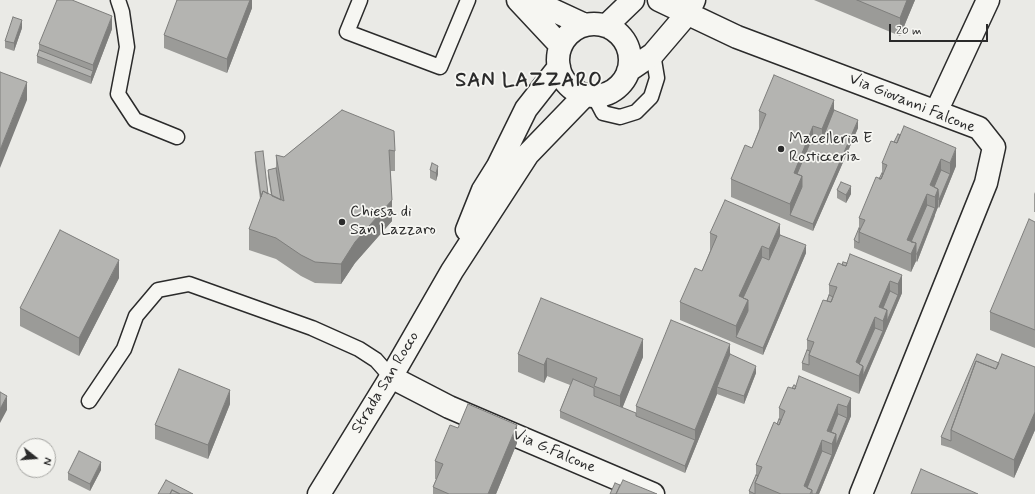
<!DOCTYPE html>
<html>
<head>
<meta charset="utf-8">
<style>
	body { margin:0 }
	#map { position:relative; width:1035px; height:494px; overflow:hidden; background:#eaeae6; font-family:Mynerve,sans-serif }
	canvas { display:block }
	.north { position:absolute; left:16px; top:438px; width:40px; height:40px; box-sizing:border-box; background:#f6f6f2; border:1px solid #a5a5a2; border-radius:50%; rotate:107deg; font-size:11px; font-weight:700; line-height:16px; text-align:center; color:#2b2b2b }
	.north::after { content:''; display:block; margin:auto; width:14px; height:18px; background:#2b2b2b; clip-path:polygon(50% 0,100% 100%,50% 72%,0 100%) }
	.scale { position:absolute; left:889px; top:24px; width:99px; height:18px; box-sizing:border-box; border:2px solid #2b2b2b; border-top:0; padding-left:5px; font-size:12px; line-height:14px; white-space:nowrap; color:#2b2b2b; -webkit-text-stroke:3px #f6f6f2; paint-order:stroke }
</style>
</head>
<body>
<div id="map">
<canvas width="1035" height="494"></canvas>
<div class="north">N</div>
<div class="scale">20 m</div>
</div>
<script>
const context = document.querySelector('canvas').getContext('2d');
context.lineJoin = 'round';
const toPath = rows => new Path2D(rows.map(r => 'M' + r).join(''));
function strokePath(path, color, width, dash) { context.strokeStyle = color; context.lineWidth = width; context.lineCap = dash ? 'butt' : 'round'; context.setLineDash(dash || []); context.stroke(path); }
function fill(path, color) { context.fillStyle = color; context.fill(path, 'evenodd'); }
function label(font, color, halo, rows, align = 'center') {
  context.font = font + ' Mynerve,sans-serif'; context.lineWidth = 3.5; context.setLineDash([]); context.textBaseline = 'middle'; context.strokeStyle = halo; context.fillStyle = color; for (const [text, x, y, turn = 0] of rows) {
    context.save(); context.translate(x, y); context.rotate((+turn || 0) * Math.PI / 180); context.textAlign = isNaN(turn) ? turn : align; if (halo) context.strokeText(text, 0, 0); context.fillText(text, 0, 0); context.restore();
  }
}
const service = toPath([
	[118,0,122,12,127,47,118,94,135,120,177,137],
	[360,0,347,32,440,67,468,0],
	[594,96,603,113,620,117,636,112,651,97,657,78,653,54],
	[89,401,124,349,136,316,158,290,189,284,312,328,359,349,376,360,391,377]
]);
const minor = toPath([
	[518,0,561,46],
	[531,0,585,25],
	[659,0,737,37,979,128,994,147,986,183,861,494],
	'558 60a36 36 0 1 1 72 0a36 36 0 1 1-72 0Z',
	[606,26,633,0],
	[628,71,653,54,688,13,694,0],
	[936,112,988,0],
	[467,230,483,190,498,166,526,109,559,67],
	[391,377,449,407,653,494],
	[319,494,391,377,452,271,528,154,585,95]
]);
const wall = toPath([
	[252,0,252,8,227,73,164,48,164,35],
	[814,0,915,0,900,36],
	[22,28,14,51,5,48,5,41],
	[112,29,91,84,37,63,37,56,39,50,39,44],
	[342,110,395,151,395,171,391,171,392,221,355,263,341,284,315,283,301,276,276,259,249,250,249,229,260,199,255,160,255,152,268,194,271,195,268,177,268,170,276,168,276,155,284,157],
	[834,110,858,128,813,231,731,197,731,179,752,148,759,129,759,111],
	[898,134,956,166,939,208,938,207,935,214,935,216,917,262,916,261,911,272,854,248,854,240,859,228,859,218,882,173,882,163,894,142],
	[430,170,438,174,436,181,430,178],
	[837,190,851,194,846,203,837,198],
	[1035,192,1035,212,1034,212,1034,194],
	[1035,222,1035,348,990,330,990,312],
	[710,233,780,235,806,253,763,355,680,320,680,302,702,271,710,251],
	[847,263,902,275,902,293,859,394,802,370,802,363,807,350,807,340,829,295,829,285,842,265],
	[119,278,79,356,20,326,20,308],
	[518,354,643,357,622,408,636,413,636,406,730,354,756,373,744,404,717,394,685,473,560,418,560,411,570,385,547,376,544,383,518,372],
	[999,363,1035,367,1035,430,1014,478,951,448,941,445,941,437],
	[796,386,851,398,851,416,819,494,749,494,749,491,756,475,756,465,777,424,779,419,779,408,792,388],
	[230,404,208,459,155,439,155,425],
	[458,428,517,443,496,494,433,494,433,487,436,479,435,479,435,461],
	[101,470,90,491,68,480,68,473]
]);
const shadedWall = toPath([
	[250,0,252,0,252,8,227,73,227,59],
	[907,0,915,0,900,36,900,18],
	[112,16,112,29,91,84,91,77,93,71,93,65],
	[22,20,22,28,14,51,14,43],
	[27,82,27,100,0,168,0,150],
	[834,100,834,118,822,148,822,129],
	[858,120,858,128,813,231,813,224],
	[813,126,813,144,796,184,794,173],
	[956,148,956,166,939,208,939,200,950,174,950,163],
	[941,159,941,177,933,197,930,185],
	[438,166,438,174,436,181,436,173],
	[802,176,802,194,790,215,790,204],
	[851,186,851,194,846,203,846,195],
	[938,189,938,207,917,262,917,254,935,209,935,197],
	[927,194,927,212,910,252,907,240],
	[392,200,392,221,355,263,341,284,341,264,355,242],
	[780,224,780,242,769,267,769,249],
	[916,243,916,261,911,272,911,254],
	[806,245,806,253,763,355,763,348],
	[762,246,762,264,742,308,739,296],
	[119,260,119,278,79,356,79,338],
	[902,275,902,293,863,384,863,376,883,331,883,321,887,310,898,295,898,284],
	[890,281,890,299,882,319,879,307],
	[748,300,748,318,736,337,736,326],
	[875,317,875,335,858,374,856,362],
	[643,339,643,357,620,414,620,396],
	[730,344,730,362,717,387,717,394,685,473,685,466,695,440,695,430],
	[547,358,547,376,544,383,544,365],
	[756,366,756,373,744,404,744,396],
	[863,366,863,384,859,394,859,376],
	[230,390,230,404,208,459,208,445],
	[7,396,7,410,0,423,0,409],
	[851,398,851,416,832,462,832,444,836,434,847,418,847,407],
	[838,404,838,422,830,442,827,431],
	[1035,412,1035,430,1014,478,1014,460],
	[517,425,517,443,496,494,488,494],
	[822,440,822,458,808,494,804,486],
	[832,455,832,462,819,494,816,494],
	[101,462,101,470,90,491,90,484]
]);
const building = toPath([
	[57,0,72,0,112,16,93,65,39,44,57,0],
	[177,0,250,0,227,59,164,35,177,0],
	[857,0,907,0,900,18,857,0],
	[13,17,22,20,14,43,5,41,13,17],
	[39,50,93,71,91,77,37,56,39,50],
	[0,72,27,82,0,150,0,72],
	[774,75,834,100,822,129,813,126,794,173,802,176,790,204,731,179,745,145,752,148,766,114,759,111,774,75],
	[342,110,394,131,395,151,389,150,392,200,355,242,341,264,315,262,301,255,276,238,249,229,263,191,284,201,276,155,284,157,342,110],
	[834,110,858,120,813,224,790,215,802,187,802,176,797,174,813,136,822,140,834,110],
	[904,126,956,148,950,163,941,159,930,185,938,189,935,197,927,194,907,240,916,243,911,254,859,232,865,220,859,218,876,177,881,179,887,165,882,163,891,141,897,143,904,126],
	[898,134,900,135,897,143,894,142,898,134],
	[263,151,268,194,263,191,261,197,255,152,263,151],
	[432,163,438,166,436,173,430,170,432,163],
	[276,168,281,200,272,196,268,170,276,168],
	[941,170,950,174,939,200,938,189,934,187,941,170],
	[882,173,883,174,881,179,879,179,882,173],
	[841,182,851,186,846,195,837,190,841,182],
	[725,200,780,224,769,249,762,246,739,296,748,300,736,326,680,302,695,268,702,271,717,236,710,233,725,200],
	[927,205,935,208,917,254,916,254,916,243,911,242,927,205],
	[1029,219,1035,222,1035,330,990,312,1029,219],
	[859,228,860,229,859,232,859,243,854,240,859,228],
	[60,230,119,260,79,338,20,308,60,230],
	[780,235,806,245,763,348,736,337,748,311,748,300,743,298,762,257,769,260,780,235],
	[850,254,902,275,898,284,890,281,879,307,887,310,883,321,875,317,856,362,863,366,859,376,809,355,814,342,807,340,823,300,831,302,837,287,829,285,838,263,846,266,850,254],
	[843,262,847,263,846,266,842,265,843,262],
	[890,291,898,295,887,321,887,310,883,308,890,291],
	[829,295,833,297,831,302,827,301,829,295],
	[541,298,643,339,620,396,594,386,597,378,547,358,544,365,518,354,541,298],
	[671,320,730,344,695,430,636,406,671,320],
	[875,328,883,331,863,376,863,366,859,364,875,328],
	[807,350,810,351,809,355,809,365,802,363,807,350],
	[730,354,756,366,744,396,717,387,730,354],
	[977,354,999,363,996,369,976,361,951,430,951,441,941,437,977,354],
	[1002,354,1035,367,1035,412,1014,460,951,430,976,361,996,369,1002,354],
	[179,369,230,390,208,445,155,425,179,369],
	[799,376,851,398,847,407,838,404,827,431,836,434,832,444,822,440,804,486,812,490,810,494,781,494,755,483,762,467,756,465,774,422,779,425,785,411,779,408,788,387,795,389,799,376],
	[573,379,594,388,594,396,636,413,636,416,695,440,685,466,560,411,573,379],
	[794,385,796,386,795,389,792,388,794,385],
	[0,392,7,396,0,409,0,392],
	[468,404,517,425,488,494,449,494,433,487,443,464,435,461,450,425,458,428,468,404],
	[838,414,847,418,836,445,836,434,831,432,838,414],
	[779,419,781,420,779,425,777,424,779,419],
	[79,451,101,462,90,484,68,473,79,451],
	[822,451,832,455,816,494,812,494,812,490,807,488,822,451],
	[921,469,978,494,911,494,921,469],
	[756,475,758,476,755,483,755,494,749,491,756,475],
	[166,480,193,494,180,494,172,490,170,494,158,494,166,480],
	[623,480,657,494,616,494,623,480],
	[615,483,620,485,616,494,610,494,615,483],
	[172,490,180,494,170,494,172,490]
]);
const markers = [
	[781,149,4,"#2b2b2b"],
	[342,222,4,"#2b2b2b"]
];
const streetNames = [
	["Via Giovanni Falcone",912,104,22],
	["Strada San Rocco",386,383,-59],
	["Via G.Falcone",554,452,23]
];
const poiNames = [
	["Macelleria E",789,140],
	["Rosticceria",789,158],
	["Chiesa di",350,213],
	["San Lazzaro",350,231]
];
const districtNames = [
	["SAN LAZZARO",529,82]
];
strokePath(service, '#2b2b2b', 17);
strokePath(minor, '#2b2b2b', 25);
strokePath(service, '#f6f6f2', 14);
strokePath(minor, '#f6f6f2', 22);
fill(wall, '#9b9b98');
fill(shadedWall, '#7e7e7c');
fill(building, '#b4b4b1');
strokePath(building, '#7e7e7c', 1);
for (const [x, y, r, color] of markers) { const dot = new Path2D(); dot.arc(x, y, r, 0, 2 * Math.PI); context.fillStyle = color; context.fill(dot); strokePath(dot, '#f6f6f2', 1.5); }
label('16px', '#2b2b2b', '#f6f6f2', streetNames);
label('16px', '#2b2b2b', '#f6f6f2', poiNames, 'left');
context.letterSpacing = '1px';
label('bold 20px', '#2b2b2b', '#f6f6f2', districtNames);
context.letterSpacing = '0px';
</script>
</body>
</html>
